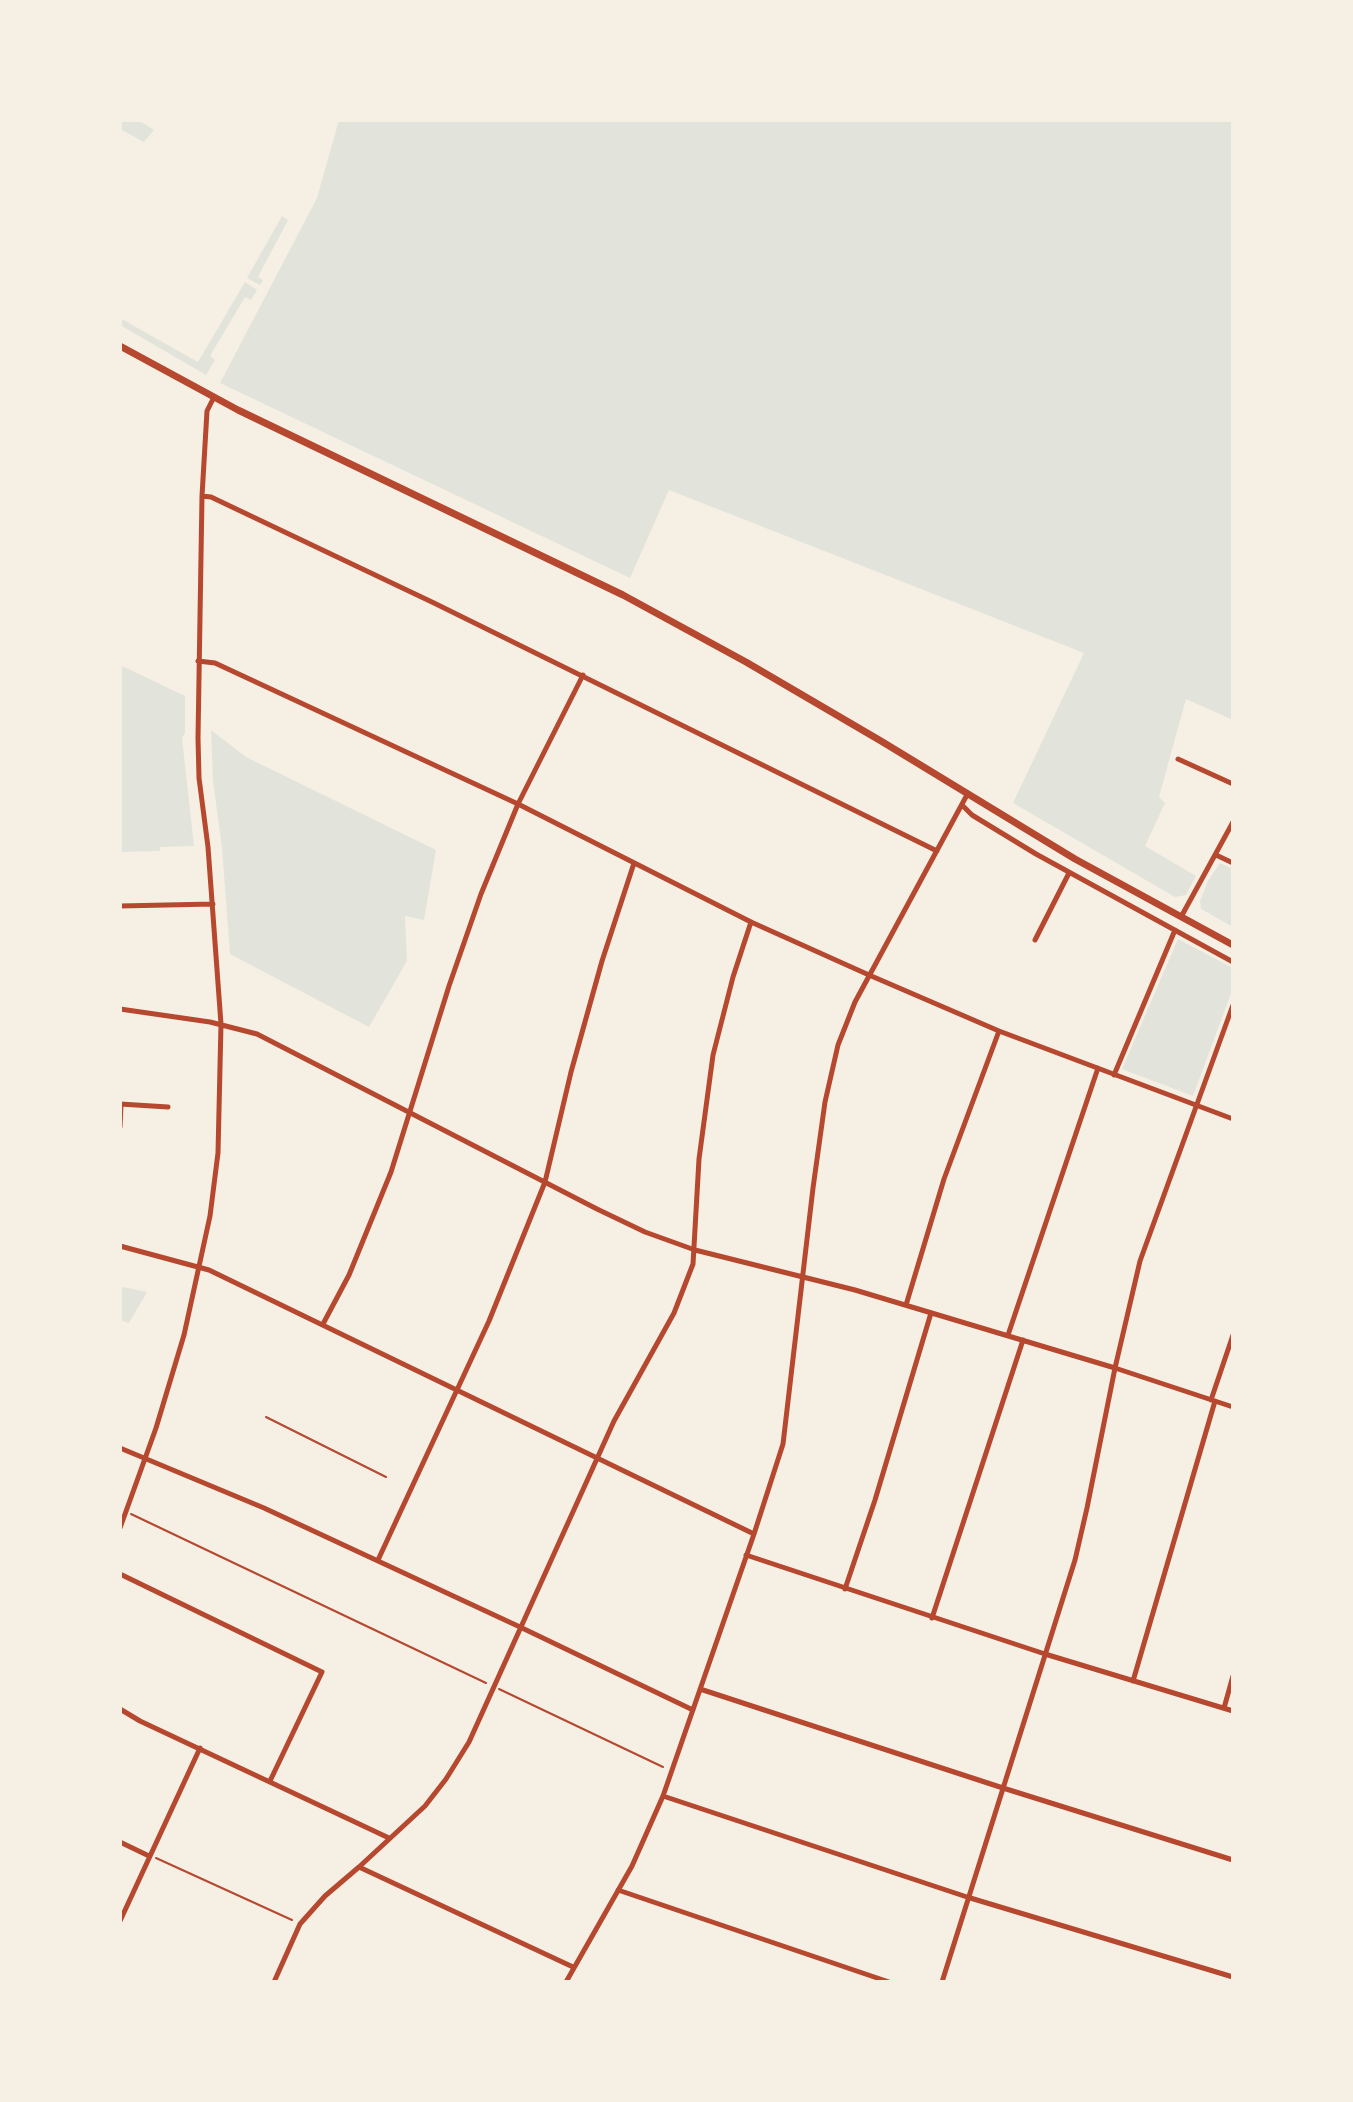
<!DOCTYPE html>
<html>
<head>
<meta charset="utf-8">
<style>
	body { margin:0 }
	#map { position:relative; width:1353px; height:2102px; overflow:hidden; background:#f6efe4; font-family:"Alegreya Sans",sans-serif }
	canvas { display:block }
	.frame { position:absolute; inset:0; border:122px solid #f6efe4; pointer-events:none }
</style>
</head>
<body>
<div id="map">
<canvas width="1353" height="2102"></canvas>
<div class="frame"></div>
</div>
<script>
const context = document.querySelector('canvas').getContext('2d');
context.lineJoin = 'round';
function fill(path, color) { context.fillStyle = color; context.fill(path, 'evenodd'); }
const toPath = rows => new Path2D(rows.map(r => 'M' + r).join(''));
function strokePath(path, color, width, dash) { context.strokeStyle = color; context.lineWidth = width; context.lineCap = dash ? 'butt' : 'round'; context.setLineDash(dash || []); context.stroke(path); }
const green = toPath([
	[120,120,138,120,154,130,144,142,120,129],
	[339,120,1233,120,1233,720,1186,699,1159,797,1165,803,1145,846,1196,876,1186,895,1175,897,1013,803,1084,653,669,490,630,578,220,383,317,198],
	[282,216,288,220,258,277,263,280,260,285,247,278],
	[245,282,257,290,251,300,245,297,210,356,215,360,206,375,120,325,120,318,198,362],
	[120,665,185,696,185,733,182,738,194,846,160,847,160,851,120,852],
	[211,730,246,757,436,850,424,920,405,916,407,961,369,1027,230,954,222,848,213,781],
	[1220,863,1233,869,1233,927,1201,909,1200,901,1208,881],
	[1178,939,1233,968,1233,988,1193,1096,1122,1069],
	[123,1287,147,1292,129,1323,120,1320,120,1297]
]);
const path = toPath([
	[266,1417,386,1477],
	[131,1514,486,1683],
	[499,1689,663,1767],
	[156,1858,292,1920]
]);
const minor = toPath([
	[202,496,211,497,434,603,937,851],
	[198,661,215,663,518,804,751,922,869,975,999,1031,1233,1119],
	[1178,759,1233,784],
	[962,805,972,815,1036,854,1233,962],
	[1216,855,1233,863],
	[120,906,213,904],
	[1181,917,1233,822],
	[1035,940,1069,873],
	[120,1009,210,1022,257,1034,597,1209,645,1232,695,1250,855,1290,1115,1368,1233,1407],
	[1114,1075,1175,930],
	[120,1104,168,1107],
	[120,1127,121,1105],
	[120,1246,209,1270,754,1534],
	[906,1305,944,1179,999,1031],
	[323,1324,349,1275,391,1172,449,986,481,894,518,804,583,675],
	[1008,1335,1098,1068],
	[1211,1400,1233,1335],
	[120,1448,264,1508,520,1627,693,1710],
	[120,1528,156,1428,184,1335,210,1216,218,1153,221,1024,208,847,199,778,198,738,202,496,207,411,214,397],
	[746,1555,1045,1654,1233,1711],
	[378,1560,489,1321,545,1182,571,1072,602,961,634,863],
	[120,1574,322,1672,270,1781],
	[845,1589,875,1500,931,1313],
	[932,1618,1023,1340],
	[1133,1681,1215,1401],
	[700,1689,1003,1788,1233,1860],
	[1224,1708,1233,1676],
	[120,1709,140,1721,389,1838],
	[663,1796,967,1897,1233,1977],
	[120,1842,149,1856],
	[359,1867,573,1967],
	[618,1890,889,1982],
	[120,1921,200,1748],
	[274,1982,300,1924,325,1896,359,1867,425,1806,446,1779,469,1742,614,1421,674,1313,693,1264,699,1159,713,1055,733,977,751,922],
	[566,1982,632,1866,663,1796,754,1534,783,1444,813,1188,825,1102,838,1045,855,1002,968,793],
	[942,1982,1075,1560,1087,1508,1115,1368,1140,1261,1233,1005]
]);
const secondary = toPath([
	[120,346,238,410,623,595,746,662,881,741,1075,859,1233,945]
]);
fill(green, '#e2e4dc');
strokePath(path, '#b5482f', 2);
strokePath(minor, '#b5482f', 5);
strokePath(secondary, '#b5482f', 7);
</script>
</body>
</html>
